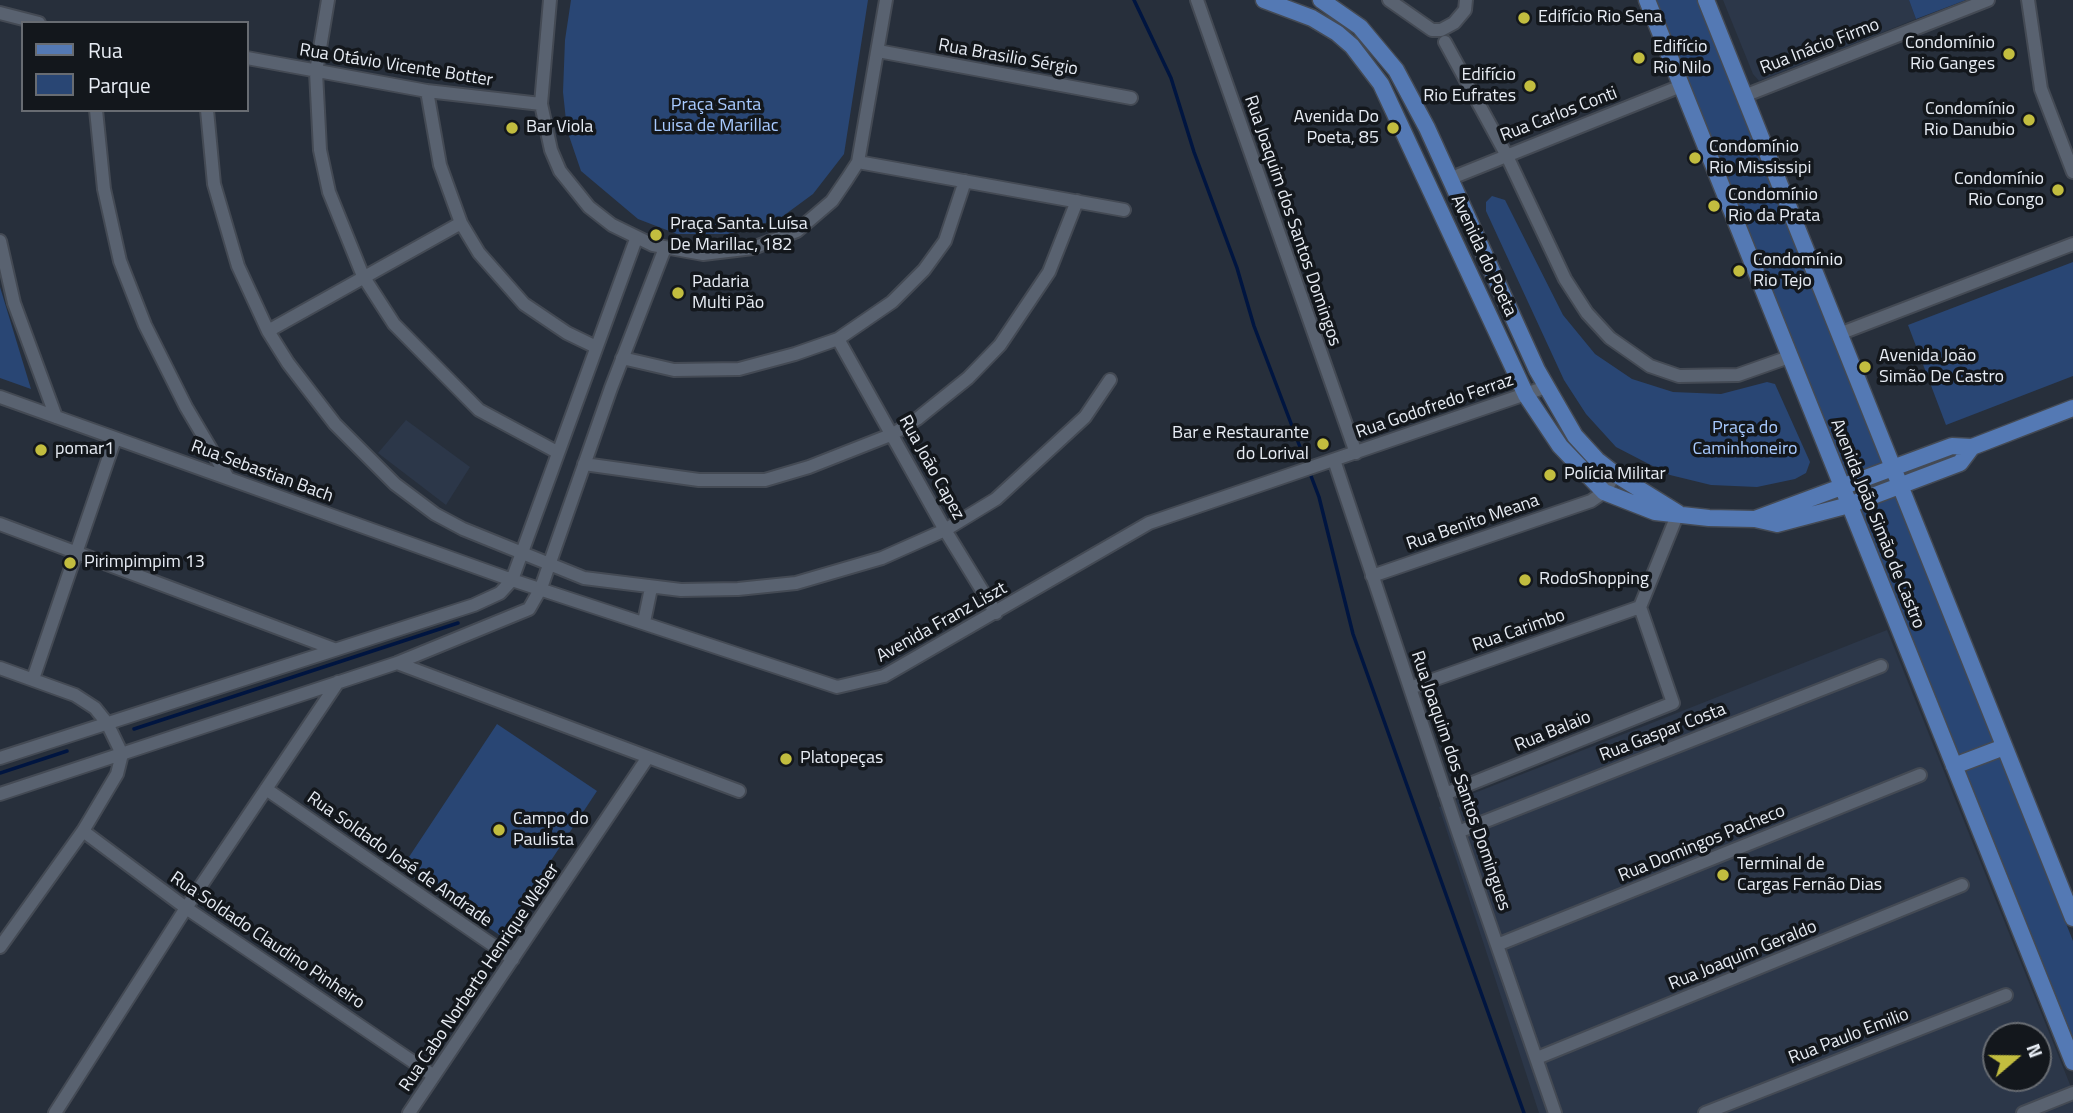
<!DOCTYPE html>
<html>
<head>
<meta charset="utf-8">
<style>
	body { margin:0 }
	#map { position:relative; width:2073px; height:1113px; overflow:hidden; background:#272f3b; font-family:"Titillium Web",sans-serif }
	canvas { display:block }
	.legend { position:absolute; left:21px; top:21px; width:228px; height:91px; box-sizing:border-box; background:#13171c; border:2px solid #686c72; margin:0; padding:9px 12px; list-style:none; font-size:21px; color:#e7ecf4 }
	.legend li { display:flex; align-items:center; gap:14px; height:35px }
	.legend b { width:35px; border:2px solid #686c72 }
	.north { position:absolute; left:1982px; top:1022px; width:70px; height:70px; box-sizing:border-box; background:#13171c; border:2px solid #686c72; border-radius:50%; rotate:70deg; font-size:19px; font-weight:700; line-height:28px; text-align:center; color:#e7ecf4 }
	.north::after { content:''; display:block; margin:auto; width:24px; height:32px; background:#c2bd3f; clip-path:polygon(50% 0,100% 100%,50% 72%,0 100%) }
</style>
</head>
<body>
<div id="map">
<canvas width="2073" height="1113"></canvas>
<ul class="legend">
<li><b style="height:9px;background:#5479b4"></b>Rua</li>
<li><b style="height:19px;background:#294674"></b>Parque</li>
</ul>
<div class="north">N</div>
</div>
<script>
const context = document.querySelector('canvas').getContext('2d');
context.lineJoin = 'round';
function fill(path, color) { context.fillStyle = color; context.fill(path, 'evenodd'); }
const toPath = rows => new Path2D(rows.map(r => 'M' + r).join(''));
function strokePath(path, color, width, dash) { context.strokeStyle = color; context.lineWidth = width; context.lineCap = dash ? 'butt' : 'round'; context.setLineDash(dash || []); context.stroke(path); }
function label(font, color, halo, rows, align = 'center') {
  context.font = font + ' "Titillium Web",sans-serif'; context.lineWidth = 7; context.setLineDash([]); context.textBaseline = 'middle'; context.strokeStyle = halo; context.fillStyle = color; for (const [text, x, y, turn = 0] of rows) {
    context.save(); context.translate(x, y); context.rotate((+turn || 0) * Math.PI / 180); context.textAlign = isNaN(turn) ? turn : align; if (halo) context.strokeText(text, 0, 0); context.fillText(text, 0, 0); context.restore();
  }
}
const built = toPath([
	[1723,0,1909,0,1916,19,1841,49,1835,39,1827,42,1810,49,1810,61,1759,81,1753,74],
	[406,420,470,467,446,505,378,453],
	[1887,630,2073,1092,2073,1113,1539,1113,1439,807],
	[1996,1036,2038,1036,2038,1078,1996,1078]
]);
const green = toPath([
	[571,0,868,0,844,154,813,194,779,219,728,234,677,234,638,219,581,171,567,130,563,92,565,40],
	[1656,0,1697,0,1738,101,2073,941,2073,1038],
	[1909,0,1966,0,1916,19],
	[1492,196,1505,200,1563,315,1595,354,1632,379,1673,392,1721,394,1767,382,1775,384,1810,462,1806,473,1795,479,1757,487,1711,485,1670,475,1616,447,1586,414,1564,380,1486,211,1486,202],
	[2073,262,2073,376,1946,425,1908,325],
	[0,287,31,389,0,378],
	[497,724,597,791,501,936,401,869]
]);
const stream = toPath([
	[1134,0,1171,78,1194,152,1237,268,1254,326,1319,497,1353,634,1524,1113],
	[134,729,458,623],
	[0,773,67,751]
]);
const minor = toPath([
	[328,0,316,72,320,150,329,192,363,276,394,324,479,410,557,452],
	[550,0,541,104,551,150,560,171,589,207,612,225,653,245,703,254,753,248,797,231,832,201,847,179,858,162,886,0],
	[1197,0,1356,453],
	[1389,0,1432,30,1441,30,1454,23,1465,10,1466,0],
	[2028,0,2041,89,2073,172],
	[0,13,39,23],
	[1445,42,1506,154,1565,279,1587,313,1610,338,1650,366,1679,376,1738,375,1789,357],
	[878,51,1131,98],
	[247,58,427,91,541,104],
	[427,91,440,165,461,223,479,253,524,304,567,333,596,347],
	[1744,96,1988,0],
	[96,110,104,189,120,261,145,325,186,407,228,478],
	[207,110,214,184,238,266,268,331,288,363,335,424,395,484,435,514,463,529,584,578,681,590,738,589,796,583,882,558,945,530,996,499,1085,417,1110,380],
	[858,162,1124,210],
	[1449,179,1681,86],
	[0,241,14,303,56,417],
	[268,331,461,223],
	[1839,334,2073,244],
	[838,339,945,530,996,613],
	[622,358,674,370,739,369,795,354,838,339,892,302,924,270,945,241,965,181],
	[0,397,512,580,837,687,884,676,1149,523,1546,387],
	[1334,460,1458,832,1555,1113],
	[584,464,699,480,765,480,809,467,893,434,917,419,968,378,1000,345,1049,272,1077,201],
	[0,524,334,649],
	[1372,576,1591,501,1604,492,1615,474],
	[644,622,651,588],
	[397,663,739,791],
	[0,668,75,695,95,708,107,723,122,754,117,774,83,831,0,947],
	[33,679,115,439],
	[1410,688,1640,607],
	[0,758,474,605,500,593,512,580,636,239],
	[266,789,513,959],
	[0,794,397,663,529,609,541,588,611,388,665,248],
	[1445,794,1673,703,1640,607,1678,513],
	[83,831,186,908,434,1076],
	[1458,832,1881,666],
	[1497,945,1920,775],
	[1537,1058,1962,885],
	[55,1113,186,908,338,682],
	[409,1113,648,757],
	[1705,1113,2006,995],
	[2023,1113,2073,1093]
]);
const major = toPath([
	[1264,0,1312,18,1337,33,1352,46,1381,84,1526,395,1560,446,1604,492,1655,512,1709,518,1755,519,1777,524,1849,505,1960,463,1972,447],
	[1321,0,1360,27,1396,70,1427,128,1537,370,1575,436,1597,460,1615,474,1678,513],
	[1647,0,2073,1062],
	[1706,0,2073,918],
	[1755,519,1952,446,1972,447,2073,408],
	[1954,766,2004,747]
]);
const markers = [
	[1524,18,7,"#c2bd3f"],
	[2009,54,7,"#c2bd3f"],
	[1639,58,7,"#c2bd3f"],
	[1530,86,7,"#c2bd3f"],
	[2029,120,7,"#c2bd3f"],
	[512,128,7,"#c2bd3f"],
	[1393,128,7,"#c2bd3f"],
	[1695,158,7,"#c2bd3f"],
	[2058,190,7,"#c2bd3f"],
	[1714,206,7,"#c2bd3f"],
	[656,235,7,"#c2bd3f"],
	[1739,271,7,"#c2bd3f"],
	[678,293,7,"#c2bd3f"],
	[1865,367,7,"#c2bd3f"],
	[1323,444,7,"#c2bd3f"],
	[41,450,7,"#c2bd3f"],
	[1550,475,7,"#c2bd3f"],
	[70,563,7,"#c2bd3f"],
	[1525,580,7,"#c2bd3f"],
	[786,759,7,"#c2bd3f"],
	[499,830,7,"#c2bd3f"],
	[1723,875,7,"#c2bd3f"]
];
const poiNames = [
	["Edifício Rio Sena",1538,18],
	["Condomínio",1995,44,"right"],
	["Rio Ganges",1995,65,"right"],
	["Edifício",1653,48],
	["Rio Nilo",1653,69],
	["Edifício",1516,76,"right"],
	["Rio Eufrates",1516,97,"right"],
	["Condomínio",2015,110,"right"],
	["Rio Danubio",2015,131,"right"],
	["Avenida Do",1379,118,"right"],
	["Poeta, 85",1379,139,"right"],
	["Bar Viola",526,128],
	["Condomínio",1709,148],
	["Rio Mississipi",1709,169],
	["Condomínio",2044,180,"right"],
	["Rio Congo",2044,201,"right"],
	["Condomínio",1728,196],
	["Rio da Prata",1728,217],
	["Praça Santa. Luísa",670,225],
	["De Marillac, 182",670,246],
	["Condomínio",1753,261],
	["Rio Tejo",1753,282],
	["Padaria",692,283],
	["Multi Pão",692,304],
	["Avenida João",1879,357],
	["Simão De Castro",1879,378],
	["Bar e Restaurante",1309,434,"right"],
	["do Lorival",1309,455,"right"],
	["pomar1",55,450],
	["Polícia Militar",1564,475],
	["Pirimpimpim 13",84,563],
	["RodoShopping",1539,580],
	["Platopeças",800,759],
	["Campo do",513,820],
	["Paulista",513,841],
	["Terminal de",1737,865],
	["Cargas Fernão Dias",1737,886]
];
const streetNames = [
	["Rua Inácio Firmo",1820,47,-21],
	["Rua Brasilio Sérgio",1008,58,10],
	["Rua Otávio Vicente Botter",396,66,9],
	["Rua Carlos Conti",1559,115,-21],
	["Rua Joaquim dos Santos Domingos",1292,221,71],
	["Avenida do Poeta",1483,256,65],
	["Rua Godofredo Ferraz",1435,407,-19],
	["Rua João Capez",931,468,61],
	["Rua Sebastian Bach",262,472,20],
	["Rua Benito Meana",1473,523,-19],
	["Avenida João Simão de Castro",1877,524,68],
	["Avenida Franz Liszt",942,623,-29],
	["Rua Carimbo",1519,631,-19],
	["Rua Balaio",1553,732,-22],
	["Rua Gaspar Costa",1663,733,-21],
	["Rua Joaquim dos Santos Domingues",1460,781,71],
	["Rua Domingos Pacheco",1702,844,-22],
	["Rua Soldado José de Andrade",399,860,35],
	["Rua Soldado Claudino Pinheiro",267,941,34],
	["Rua Joaquim Geraldo",1743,956,-22],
	["Rua Cabo Norberto Henrique Weber",480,978,-56],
	["Rua Paulo Emilio",1849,1037,-21]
];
const parkNames = [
	["Praça Santa",716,106],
	["Luisa de Marillac",716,127],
	["Praça do",1745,429],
	["Caminhoneiro",1745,450]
];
fill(built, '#2c3749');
fill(green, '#294674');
strokePath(stream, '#001540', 3.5);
strokePath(minor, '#444a54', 16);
strokePath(major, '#444a54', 19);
strokePath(minor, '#596270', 12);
strokePath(major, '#5479b4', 16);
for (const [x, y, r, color] of markers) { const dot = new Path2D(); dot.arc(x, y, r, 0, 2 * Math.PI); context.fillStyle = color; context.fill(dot); strokePath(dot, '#13171c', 2.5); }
label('18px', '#e7ecf4', '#13171c', poiNames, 'left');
label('18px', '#e7ecf4', '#13171c', streetNames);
label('18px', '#a8caff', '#13171c', parkNames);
</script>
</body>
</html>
